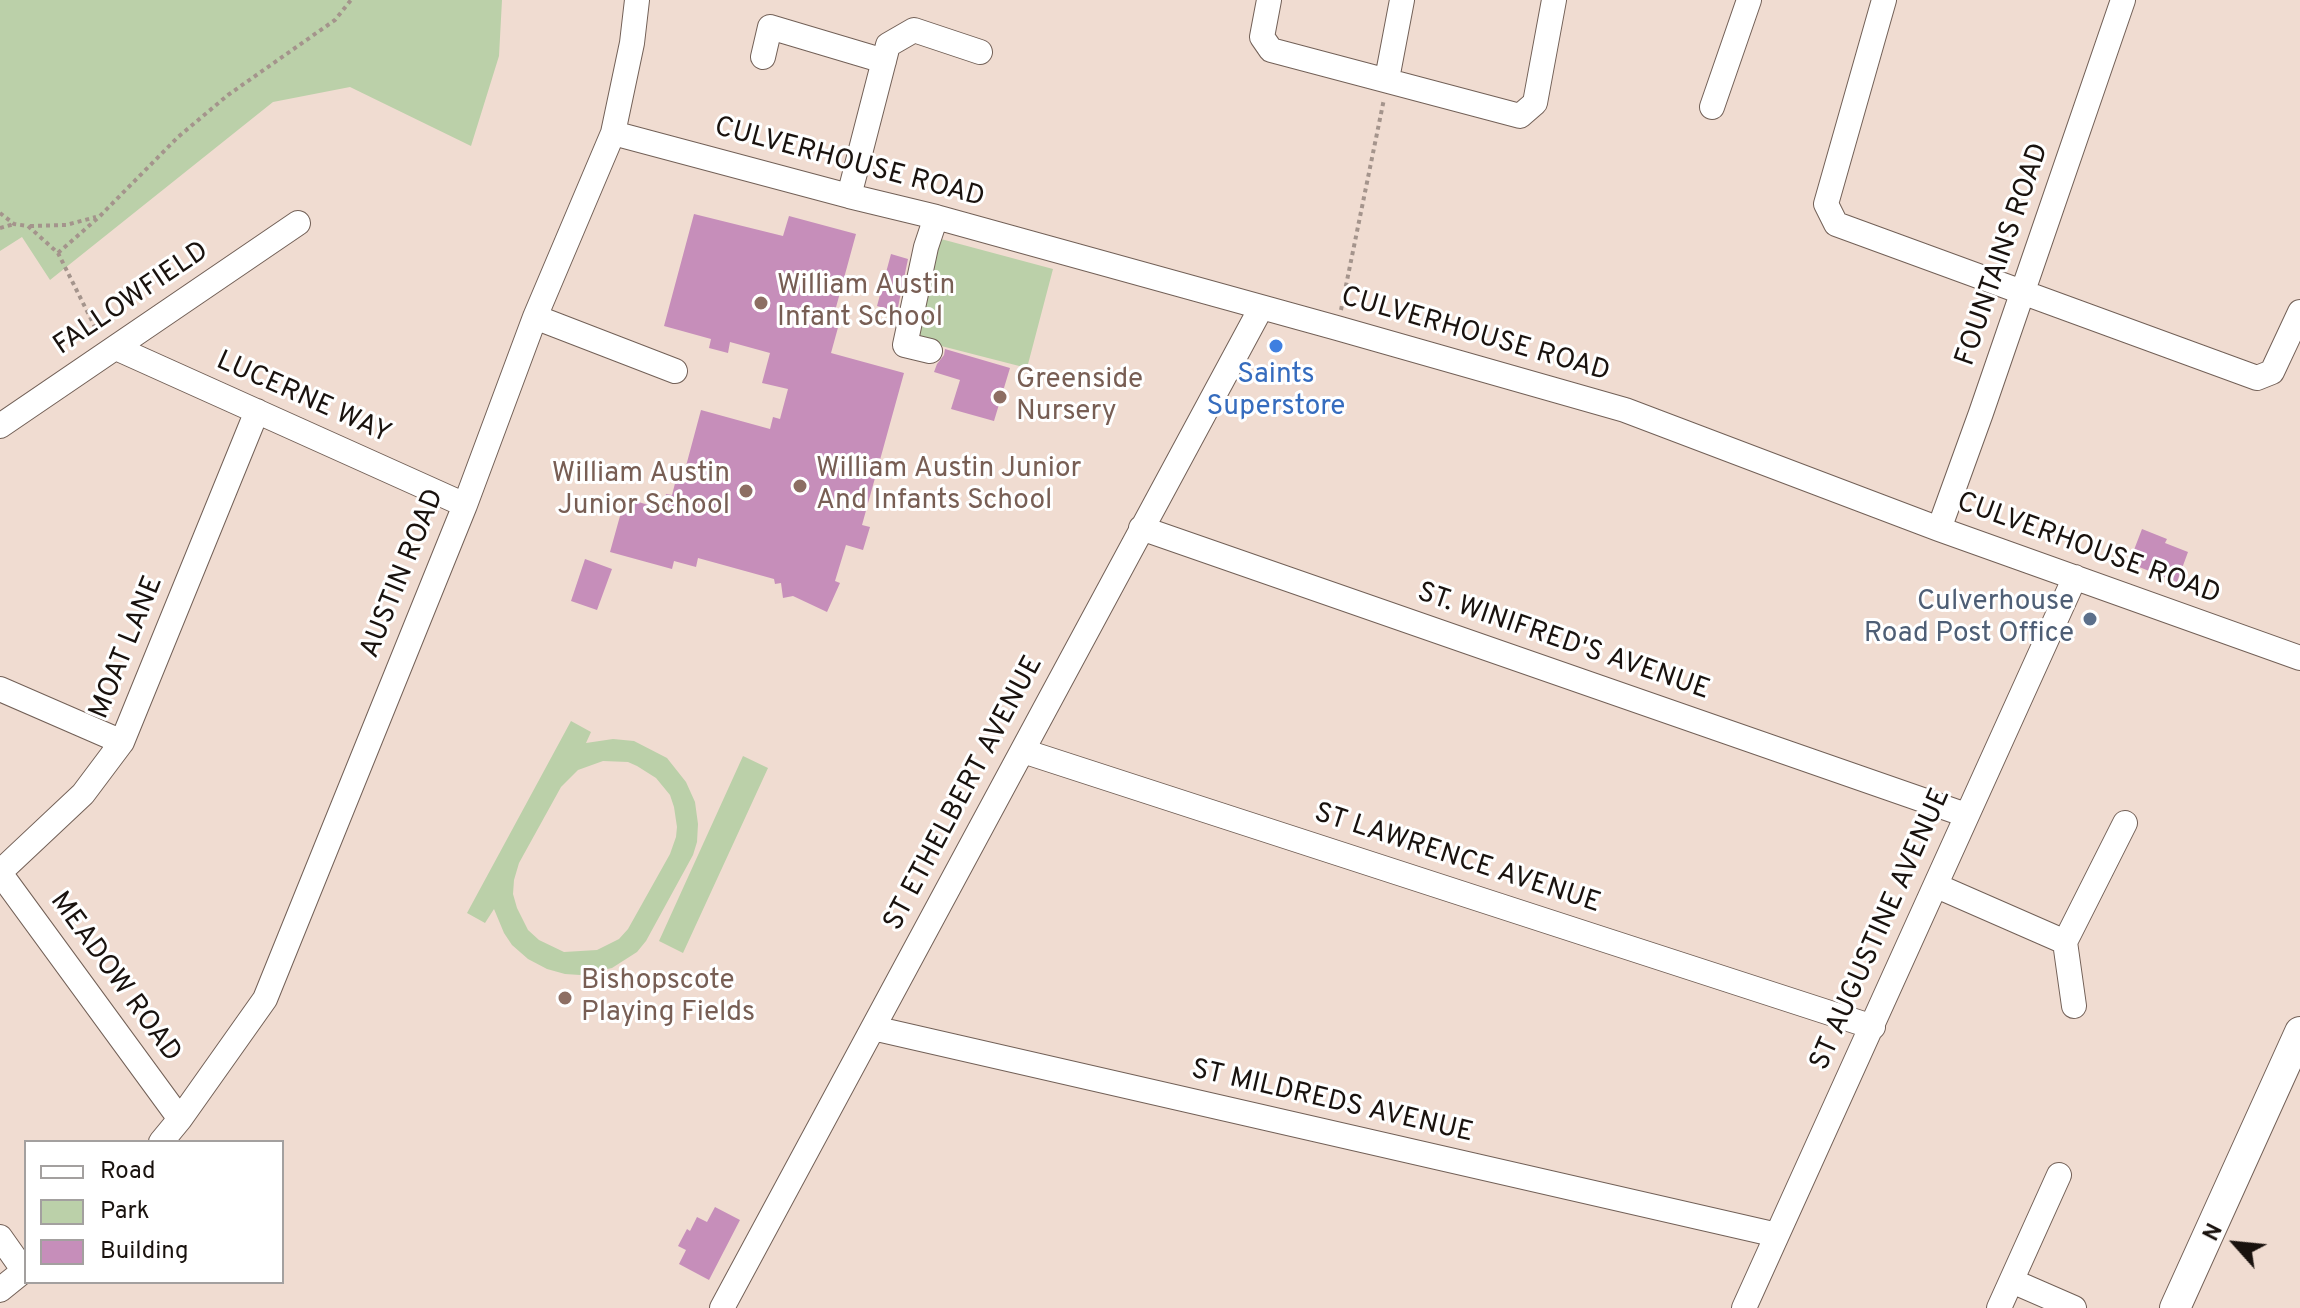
<!DOCTYPE html>
<html>
<head>
<meta charset="utf-8">
<style>
	body { margin:0 }
	#map { position:relative; width:2300px; height:1308px; overflow:hidden; background:#f0dcd1; font-family:Overpass,sans-serif }
	canvas { display:block }
	.legend { position:absolute; left:24px; top:1140px; width:260px; height:144px; box-sizing:border-box; background:#fff; border:2px solid #a3a09f; margin:0; padding:10px 14px; list-style:none; font-size:24px; color:#19120e }
	.legend li { display:flex; align-items:center; gap:16px; height:40px }
	.legend b { width:40px; border:2px solid #a3a09f }
	.north { position:absolute; left:2196px; top:1204px; width:80px; height:80px; -webkit-text-stroke:6px #fff; paint-order:stroke; rotate:297deg; font-size:22px; font-weight:700; line-height:32px; text-align:center; color:#19120e }
	.north::after { content:''; display:block; margin:auto; width:28px; height:36px; background:#19120e; clip-path:polygon(50% 0,100% 100%,50% 72%,0 100%) }
</style>
</head>
<body>
<div id="map">
<canvas width="2300" height="1308"></canvas>
<ul class="legend">
<li><b style="height:10px;background:#fff"></b>Road</li>
<li><b style="height:22px;background:#bbd0a9"></b>Park</li>
<li><b style="height:22px;background:#c68eba"></b>Building</li>
</ul>
<div class="north">N</div>
</div>
<script>
const context = document.querySelector('canvas').getContext('2d');
context.lineJoin = 'round';
function fill(path, color) { context.fillStyle = color; context.fill(path, 'evenodd'); }
const toPath = rows => new Path2D(rows.map(r => 'M' + r).join(''));
function strokePath(path, color, width, dash) { context.strokeStyle = color; context.lineWidth = width; context.lineCap = dash ? 'butt' : 'round'; context.setLineDash(dash || []); context.stroke(path); }
function label(font, color, halo, rows, align = 'center') {
  context.font = font + ' Overpass,sans-serif'; context.lineWidth = 6; context.setLineDash([]); context.textBaseline = 'middle'; context.strokeStyle = halo; context.fillStyle = color; for (const [text, x, y, turn = 0] of rows) {
    context.save(); context.translate(x, y); context.rotate((+turn || 0) * Math.PI / 180); context.textAlign = isNaN(turn) ? turn : align; if (halo) context.strokeText(text, 0, 0); context.fillText(text, 0, 0); context.restore();
  }
}
const green = toPath([
	[0,0,502,0,499,56,471,146,350,87,273,102,50,280,22,237,0,251],
	[941,239,1053,269,1027,368,914,339],
	[571,721,591,732,586,743,613,739,634,741,667,758,686,782,695,802,698,824,697,842,693,855,646,941,637,952,612,968,580,975,565,974,547,969,528,959,512,945,504,933,494,909,485,923,467,913],
	[603,761,628,762,637,766,656,778,670,795,674,807,677,827,676,837,670,854,628,929,619,939,597,950,564,952,539,940,528,930,517,908,513,894,514,880,519,863,561,787,578,770],
	[743,756,768,768,683,953,659,941]
]);
const building = toPath([
	[694,214,783,236,789,216,856,234,835,311,842,313,831,353,904,373,862,525,870,527,863,550,846,545,835,581,840,583,827,612,793,596,783,598,781,583,775,584,774,579,698,558,696,567,674,561,672,569,610,552,625,498,662,509,666,494,672,495,680,464,686,466,701,410,770,429,773,417,780,419,788,389,762,383,770,353,730,342,728,353,709,348,711,339,664,326],
	[891,254,908,259,897,312,877,306],
	[945,349,1010,368,994,421,951,409,960,380,934,372,937,364,944,355],
	[2142,529,2167,539,2165,543,2188,552,2177,582,2129,563],
	[585,559,612,569,597,610,571,601],
	[715,1207,740,1220,709,1280,679,1264,686,1250,678,1246,687,1229,690,1231,697,1217,707,1222]
]);
const path = toPath([
	[0,213,14,224,28,226,58,253,98,333],
	[30,226,66,225,96,217],
	[0,228,14,224],
	[58,253,99,217,178,137,228,95,335,20,351,0],
	[1341,310,1384,99]
]);
const minor = toPath([
	[1269,0,1262,37,1271,50,1520,116,1535,103,1554,0],
	[1884,0,1826,204,1836,224,2257,378,2272,372,2300,312],
	[763,57,770,27,884,61],
	[1387,79,1402,0],
	[1712,107,1749,0],
	[613,133,849,196,936,217,1337,328,1625,410,1939,529,2300,658],
	[849,196,888,45,914,30,980,52],
	[535,317,675,371],
	[116,348,465,505],
	[930,351,905,345,926,247,936,217],
	[0,426,298,223],
	[1141,528,1966,815],
	[1939,529,1981,413,2123,0],
	[0,689,122,742],
	[1023,751,1873,1027],
	[0,872,83,794,122,742,257,411],
	[0,873,180,1119],
	[1937,886,2065,942,2125,823],
	[2065,942,2074,1006],
	[873,1028,1777,1235],
	[161,1142,180,1119,265,999,465,505,535,317,613,133,632,43,637,0],
	[0,1237,24,1271],
	[2012,1281,2074,1308],
	[0,1290,26,1269],
	[722,1308,1261,308],
	[1744,1308,2075,577],
	[1999,1308,2059,1175]
]);
const major = toPath([
	[2175,1308,2300,1032]
]);
const markers = [
	[761,303,8,"#8d6e63"],
	[1276,346,8,"#3f7fe0"],
	[1000,397,8,"#8d6e63"],
	[800,486,8,"#8d6e63"],
	[746,491,8,"#8d6e63"],
	[2090,619,8,"#5c6f8a"],
	[565,998,8,"#8d6e63"]
];
const streetNames = [
	["CULVERHOUSE ROAD",849,164,15],
	["FOUNTAINS ROAD",2004,255,-71],
	["FALLOWFIELD",132,300,-34],
	["CULVERHOUSE ROAD",1475,336,16],
	["LUCERNE WAY",303,399,24],
	["CULVERHOUSE ROAD",2088,550,20],
	["AUSTIN ROAD",404,574,-68],
	["ST. WINIFRED'S AVENUE",1563,643,19],
	["MOAT LANE",128,648,-68],
	["ST ETHELBERT AVENUE",965,794,-62],
	["ST LAWRENCE AVENUE",1457,860,18],
	["ST AUGUSTINE AVENUE",1882,930,-66],
	["MEADOW ROAD",114,978,54],
	["ST MILDREDS AVENUE",1332,1103,13]
];
const educationNames = [
	["William Austin",777,287],
	["Infant School",777,319],
	["Greenside",1016,381],
	["Nursery",1016,413],
	["William Austin Junior",816,470],
	["And Infants School",816,502],
	["William Austin",730,475,"right"],
	["Junior School",730,507,"right"],
	["Bishopscote",581,982],
	["Playing Fields",581,1014]
];
const shopNames = [
	["Saints",1276,376],
	["Superstore",1276,408]
];
const serviceNames = [
	["Culverhouse",2074,603],
	["Road Post Office",2074,635]
];
fill(green, '#bbd0a9');
fill(building, '#c68eba');
strokePath(minor, '#726057', 26);
strokePath(major, '#726057', 32);
strokePath(path, '#a4948c', 4, [4, 4]);
strokePath(minor, '#fff', 24);
strokePath(major, '#fff', 30);
for (const [x, y, r, color] of markers) { const dot = new Path2D(); dot.arc(x, y, r, 0, 2 * Math.PI); context.fillStyle = color; context.fill(dot); strokePath(dot, '#fff', 3); }
label('28px', '#19120e', '#fff', streetNames);
label('28px', '#785e54', '#fff', educationNames, 'left');
label('28px', '#366cbe', '#fff', shopNames);
label('28px', '#4e5e75', '#fff', serviceNames, 'right');
</script>
</body>
</html>
